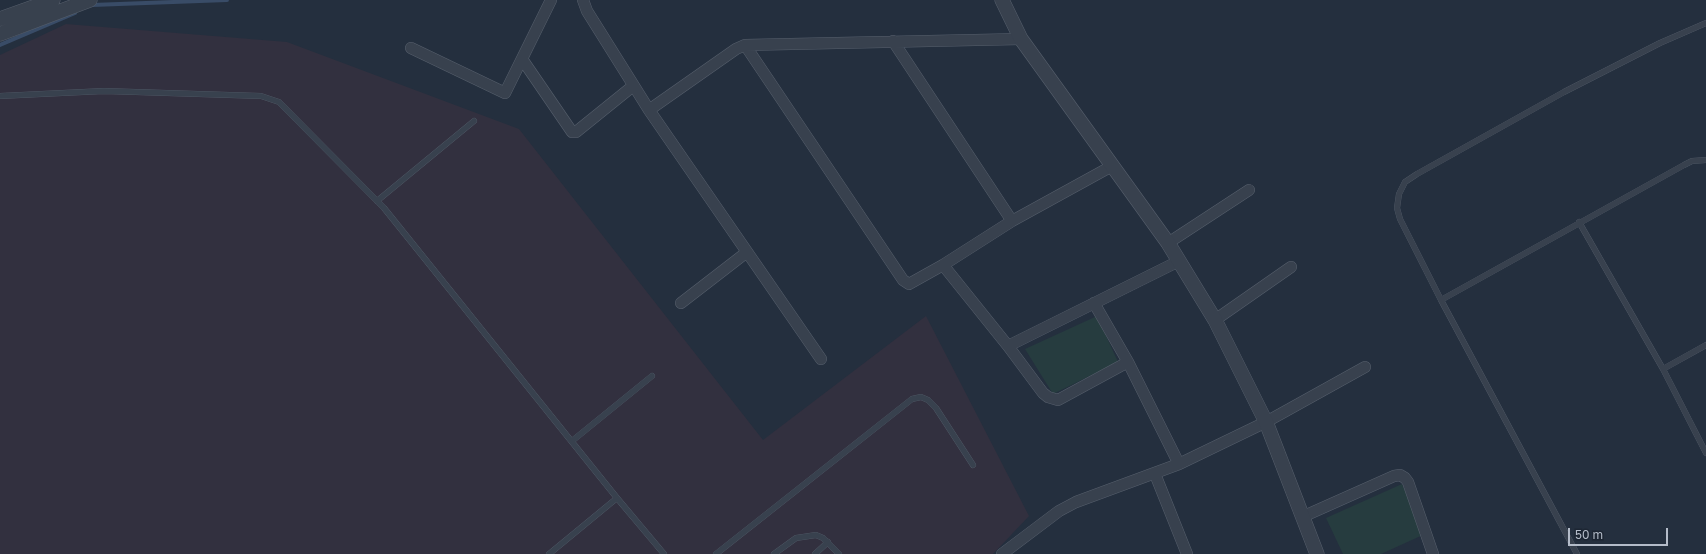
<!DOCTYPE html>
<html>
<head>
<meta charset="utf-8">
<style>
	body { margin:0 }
	#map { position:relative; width:1706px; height:554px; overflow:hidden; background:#242f3e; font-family:"Golos Text",sans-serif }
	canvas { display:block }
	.scale { position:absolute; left:1568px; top:528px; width:100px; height:18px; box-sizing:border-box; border:2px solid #b4bcc9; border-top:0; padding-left:5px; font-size:12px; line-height:14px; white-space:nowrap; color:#b4bcc9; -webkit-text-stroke:3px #1d2633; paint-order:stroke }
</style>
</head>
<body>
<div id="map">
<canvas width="1706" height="554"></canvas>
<div class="scale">50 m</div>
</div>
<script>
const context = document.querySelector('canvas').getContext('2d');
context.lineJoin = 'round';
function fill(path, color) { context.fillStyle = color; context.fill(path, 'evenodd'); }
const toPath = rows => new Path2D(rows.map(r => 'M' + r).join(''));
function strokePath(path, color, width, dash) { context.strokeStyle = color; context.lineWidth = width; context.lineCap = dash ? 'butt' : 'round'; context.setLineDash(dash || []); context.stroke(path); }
const medical = toPath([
	[66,24,287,42,519,129,763,440,926,316,1029,516,993,554,0,554,0,55]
]);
const green = toPath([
	[1097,316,1118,362,1053,394,1025,349],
	[1402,484,1425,534,1381,554,1343,554,1326,518]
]);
const stream = toPath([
	[92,5,227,0],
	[0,45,75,13]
]);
const service = toPath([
	[0,96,104,91,261,96,279,102,384,208,617,498,664,554],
	[377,201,474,121],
	[1579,222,1663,369,1706,453],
	[1441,300,1684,165,1692,161,1706,160],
	[1663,369,1706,345],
	[572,441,652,376],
	[549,554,617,498],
	[716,554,912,399,921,397,928,400,936,408,973,465],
	[774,554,796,538,816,535,823,538,839,554],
	[815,554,828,542],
	[1577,554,1441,300,1400,219,1397,208,1399,194,1405,182,1417,174,1564,92,1660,43,1706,23]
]);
const minor = toPath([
	[583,0,587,11,649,110,821,359],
	[893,41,1012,221],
	[745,45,903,280,909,284,943,265,1012,221,1112,166],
	[411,48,505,93,551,0],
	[522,59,572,132,576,132,633,86],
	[649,110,736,49,745,45,1021,39],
	[1168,243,1249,190],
	[943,265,1008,346,1043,393,1048,397,1058,400,1128,362],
	[681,303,747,252],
	[1094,303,1128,362,1179,464],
	[1215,320,1291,267],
	[1008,346,1179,261],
	[1155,474,1187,554],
	[1302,517,1394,476,1400,475,1405,478,1408,482,1433,554],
	[1002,554,1059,511,1076,502,1179,464,1266,422,1365,367]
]);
const tertiary = toPath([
	[1002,0,1021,39,1168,243,1215,320,1266,422,1317,554],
	[0,19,53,0],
	[0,34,90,0]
]);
fill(medical, '#32303f');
fill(green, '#263c3f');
strokePath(stream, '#394c67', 4);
strokePath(service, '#565f6c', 6);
strokePath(minor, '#565f6c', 12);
strokePath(tertiary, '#565f6c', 15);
strokePath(service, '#38414e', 5.5);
strokePath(minor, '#38414e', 11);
strokePath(tertiary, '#38414e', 14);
</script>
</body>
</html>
